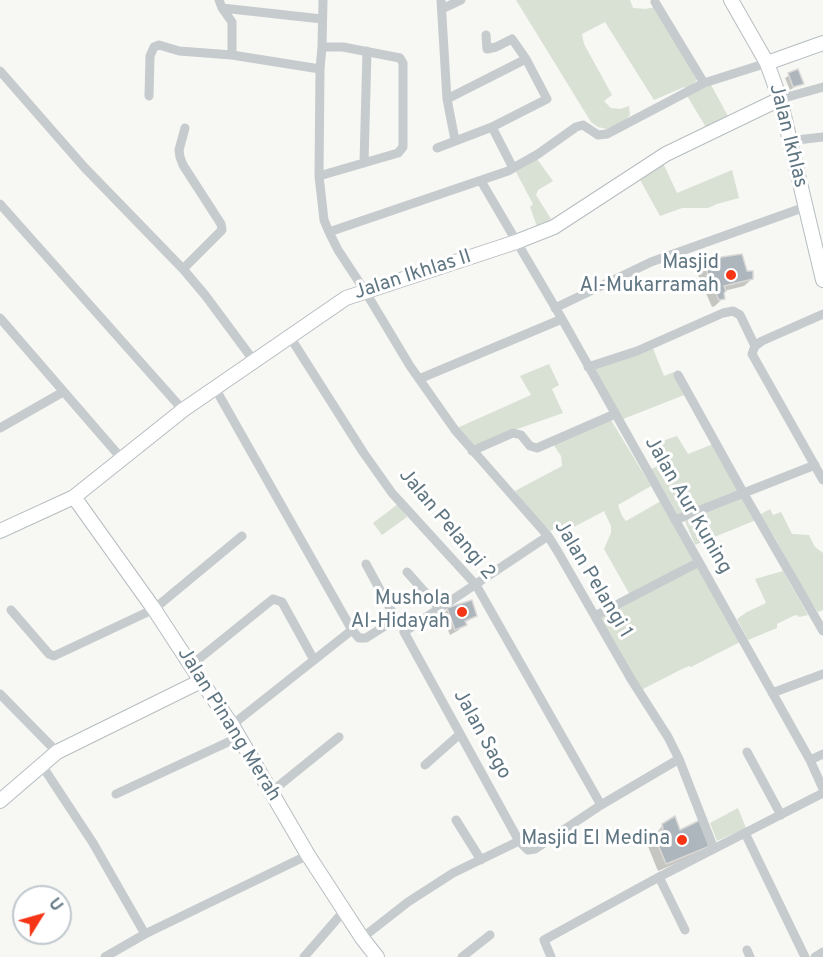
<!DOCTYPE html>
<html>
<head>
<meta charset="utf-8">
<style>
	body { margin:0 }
	#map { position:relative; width:823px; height:957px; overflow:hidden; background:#f7f7f3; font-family:Overpass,sans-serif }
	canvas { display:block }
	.north { position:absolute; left:12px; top:885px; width:60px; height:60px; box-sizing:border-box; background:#fff; border:2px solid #bfc8cd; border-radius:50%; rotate:53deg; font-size:16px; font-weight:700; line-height:24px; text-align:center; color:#5f7682 }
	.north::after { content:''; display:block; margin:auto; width:21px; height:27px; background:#f53516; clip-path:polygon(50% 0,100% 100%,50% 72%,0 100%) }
</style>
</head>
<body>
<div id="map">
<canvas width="823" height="957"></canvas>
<div class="north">U</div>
</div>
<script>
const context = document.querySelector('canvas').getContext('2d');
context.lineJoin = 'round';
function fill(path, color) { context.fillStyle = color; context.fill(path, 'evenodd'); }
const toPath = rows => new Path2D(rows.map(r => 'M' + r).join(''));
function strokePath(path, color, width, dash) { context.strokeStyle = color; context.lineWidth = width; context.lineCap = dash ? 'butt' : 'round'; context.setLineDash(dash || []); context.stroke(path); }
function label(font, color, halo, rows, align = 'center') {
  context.font = font + ' Overpass,sans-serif'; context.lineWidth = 6; context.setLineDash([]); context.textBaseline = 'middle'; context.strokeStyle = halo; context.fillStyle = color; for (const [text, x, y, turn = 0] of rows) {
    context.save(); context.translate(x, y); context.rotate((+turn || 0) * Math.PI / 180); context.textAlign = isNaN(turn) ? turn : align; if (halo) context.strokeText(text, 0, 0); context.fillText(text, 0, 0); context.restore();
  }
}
const green = toPath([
	[516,0,630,0,633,8,646,9,655,7,697,80,690,87,686,89,684,87,654,100,605,22,582,34,584,44,612,95,604,101,611,108,620,109,629,106,630,115,625,121,607,129,598,127,591,122],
	[710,83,729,118,707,129,686,94],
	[537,159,553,181,538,190,536,195,551,219,538,229,530,207,533,204,516,172],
	[663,163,677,193,732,170,739,198,717,204,708,208,682,208,660,216,639,178],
	[652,346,664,376,674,372,687,394,623,419,593,369],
	[549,364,559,385,552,389,563,413,503,434,473,447,457,428,531,395,520,376],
	[611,420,651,486,618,505,622,516,626,521,661,501,693,560,630,595,604,549,611,533,611,526,604,511,570,529,567,524,550,531,530,511,515,491,562,466,561,456,553,444],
	[677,436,688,454,713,444,740,491,678,515,651,469,658,466,648,446],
	[743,497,756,520,695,545,685,521],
	[398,504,407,517,382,535,373,523],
	[770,509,773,515,781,512,792,534,809,535,815,547,823,553,823,610,818,612,808,598,775,538,767,526,761,514],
	[697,566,740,642,691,667,689,666,682,669,641,690,600,618],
	[783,571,808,615,799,617,797,615,793,616,777,624,777,628,748,640,737,619,747,612,766,603,755,579],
	[738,808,746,828,717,841,710,823]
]);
const shadow = toPath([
	[797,71,802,83,790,90,785,78],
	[741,256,746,273,752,279,744,286,724,291,723,298,715,306,712,307,695,268,702,261],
	[448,609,476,616,464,623,459,630,450,635,442,615],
	[663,825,708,846,700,853,658,871,647,844]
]);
const building = toPath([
	[798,69,804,84,793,87,788,73,798,69],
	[742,254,747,271,753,271,753,279,724,286,726,291,724,293,725,299,719,300,702,260,742,254],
	[472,600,477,616,465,621,467,625,455,630,447,608,472,600],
	[675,816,680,830,700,820,710,846,666,864,654,835,663,829,662,824,675,816]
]);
const street = toPath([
	[219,0,222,8,232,22,232,55],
	[323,0,322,47,320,69,319,176,324,220,329,232,338,250,365,291,410,366,455,430,548,536,558,552,631,679,668,737,679,759,714,849],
	[441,0,447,99,455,140],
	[655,2,704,83],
	[222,8,322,19],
	[442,9,461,0],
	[486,35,487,49,496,47,512,39,526,59],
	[0,71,84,167,183,269,205,295,254,361],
	[149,96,150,56,154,47,159,45,179,51,232,55,320,69],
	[780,99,823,87],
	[492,127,513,168],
	[788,141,823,137],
	[437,148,492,127,547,99,526,59,447,99],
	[364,163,367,51],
	[319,176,398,153,403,147,403,63,400,58,343,47,322,47],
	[481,181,562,319,699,562,810,760,823,789],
	[0,204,183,410],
	[329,232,508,171,538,154,576,127,583,125,598,135,607,134,704,83,767,63],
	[183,269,222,230,221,224,183,165,180,157,179,150,185,128],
	[555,308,651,262,805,207],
	[823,314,762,341,755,346,752,354,823,480],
	[0,318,122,459],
	[290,337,363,452,392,493,476,585,601,805],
	[588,367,637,351,723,313,733,311,740,315,755,346],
	[678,375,744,494,823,631],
	[419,379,562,319],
	[215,388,352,630,359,638,366,638,396,619],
	[0,428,63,392],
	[472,451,513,433,521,435,530,446,537,448,615,414],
	[675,520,815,465],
	[548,536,404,632,519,841,528,850,535,849,601,805,679,759],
	[366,564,398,623],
	[407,572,439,608],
	[11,610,49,654,54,656,154,609,242,536],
	[595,616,699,562],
	[190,666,273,599,282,602,314,660],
	[772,693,823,674],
	[0,694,57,752],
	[232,725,352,630],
	[747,752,781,815],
	[810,760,823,754],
	[41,764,93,843,145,934],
	[425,765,460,734],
	[271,792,339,737],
	[116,794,239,737],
	[456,820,481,860],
	[745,833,805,957],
	[659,877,685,930],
	[362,938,408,902,453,873,519,841],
	[747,950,750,957],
	[105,957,145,934,308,855],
	[304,957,344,911],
	[462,957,490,935],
	[551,957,544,940,659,877,823,793],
	[815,957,823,952]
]);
const secondary = toPath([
	[731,0,767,63,780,99,823,280],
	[767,63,823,43],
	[74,497,154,609,201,681,232,725,308,855,362,938,377,957],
	[0,531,74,497,183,410,346,298,516,242,554,227,666,154,780,99],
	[0,801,57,752,201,681]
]);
const markers = [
	[731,275,6,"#f53516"],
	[462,612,6,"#f53516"],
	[682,840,6,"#f53516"]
];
const streetNames = [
	["Jalan Ikhlas",787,136,76],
	["Jalan Ikhlas II",413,276,-18],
	["Jalan Aur Kuning",687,506,60],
	["Jalan Pelangi 2",446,525,50],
	["Jalan Pelangi 1",592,580,59],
	["Jalan Pinang Merah",228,725,58],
	["Jalan Sago",481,735,61]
];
const poiNames = [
	["Masjid",719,264],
	["Al-Mukarramah",719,287],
	["Mushola",450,600],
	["Al-Hidayah",450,623],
	["Masjid El Medina",670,840]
];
fill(green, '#d9e0d4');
fill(shadow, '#0003');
fill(building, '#acb6bc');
strokePath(building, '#d9d8d6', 1.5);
strokePath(secondary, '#b6bdc1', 16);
strokePath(street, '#c6cbce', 9);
strokePath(secondary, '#fff', 14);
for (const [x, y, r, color] of markers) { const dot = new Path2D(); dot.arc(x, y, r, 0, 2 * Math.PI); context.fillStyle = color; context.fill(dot); strokePath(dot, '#fff', 2); }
label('20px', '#5f7682', '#fff', streetNames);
label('20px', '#5f7682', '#fff', poiNames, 'right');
</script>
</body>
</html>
